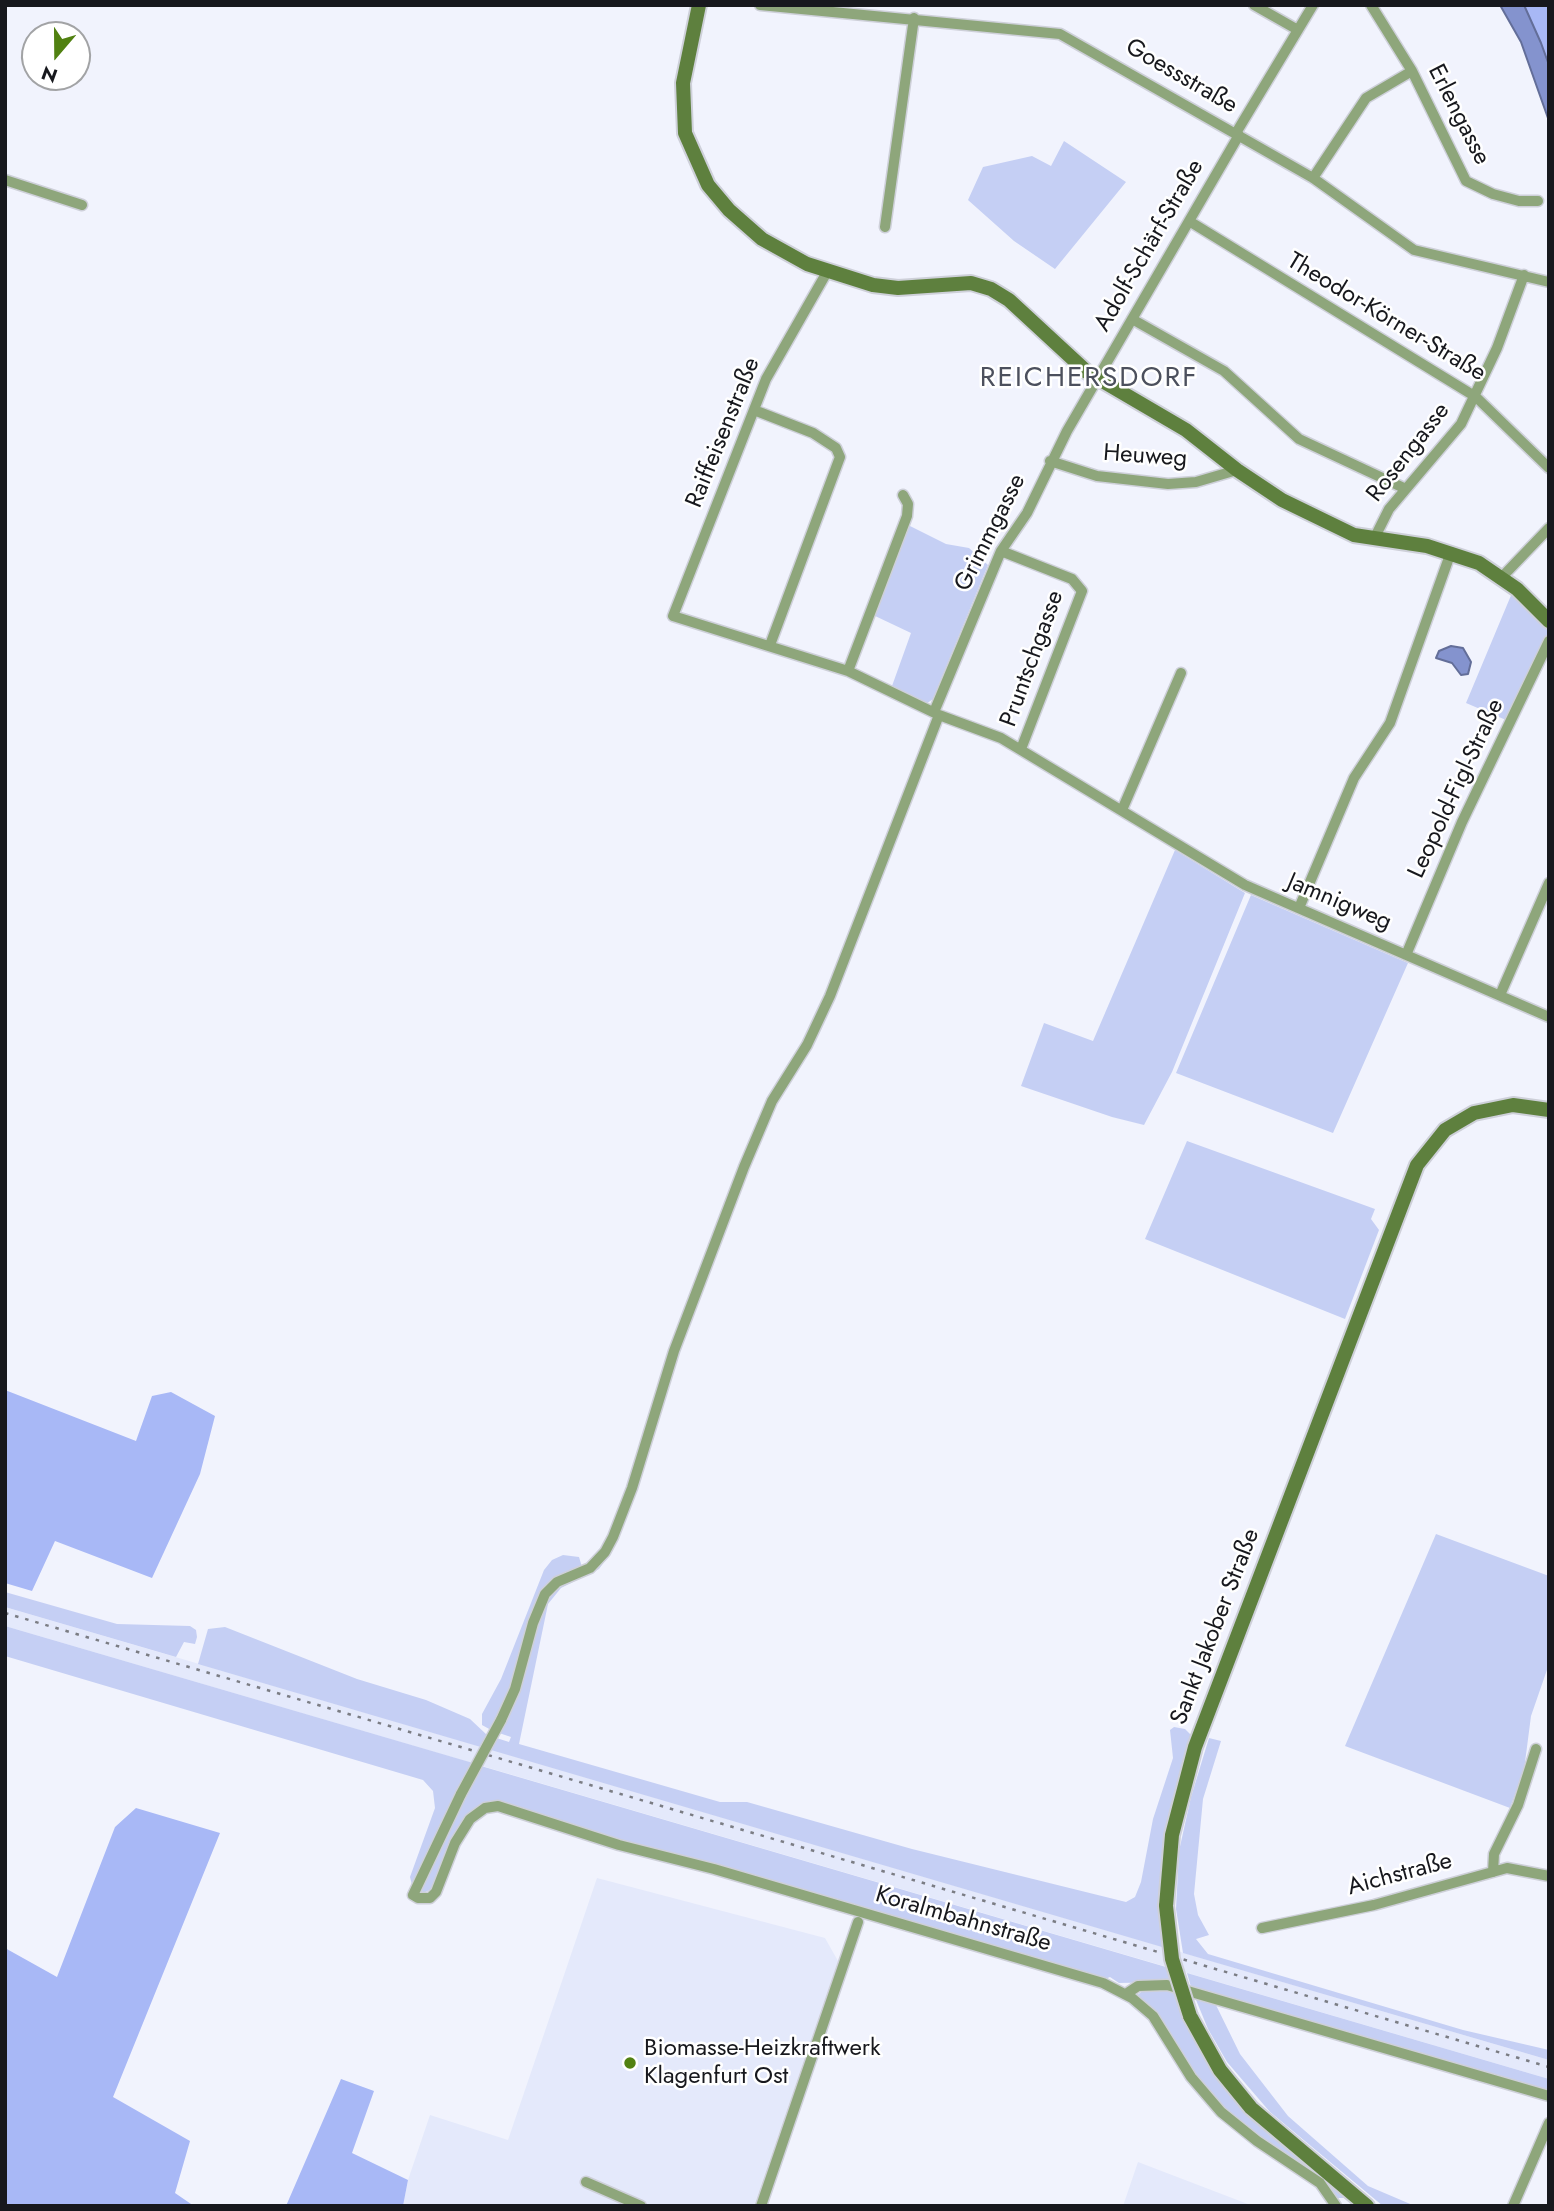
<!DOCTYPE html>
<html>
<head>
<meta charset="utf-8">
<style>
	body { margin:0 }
	#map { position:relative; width:1554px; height:2211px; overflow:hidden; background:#f1f3fd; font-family:Jost,sans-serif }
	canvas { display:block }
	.frame { position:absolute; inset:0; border:7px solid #17181d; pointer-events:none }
	.north { position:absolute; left:21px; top:21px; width:70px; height:70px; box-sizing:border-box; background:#fff; border:2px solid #a2a3a5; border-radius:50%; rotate:200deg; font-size:19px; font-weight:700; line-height:28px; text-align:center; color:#17181d }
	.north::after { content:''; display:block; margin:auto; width:24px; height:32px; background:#518111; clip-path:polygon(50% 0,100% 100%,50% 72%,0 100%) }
</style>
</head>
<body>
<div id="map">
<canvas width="1554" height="2211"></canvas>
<div class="frame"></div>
<div class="north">N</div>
</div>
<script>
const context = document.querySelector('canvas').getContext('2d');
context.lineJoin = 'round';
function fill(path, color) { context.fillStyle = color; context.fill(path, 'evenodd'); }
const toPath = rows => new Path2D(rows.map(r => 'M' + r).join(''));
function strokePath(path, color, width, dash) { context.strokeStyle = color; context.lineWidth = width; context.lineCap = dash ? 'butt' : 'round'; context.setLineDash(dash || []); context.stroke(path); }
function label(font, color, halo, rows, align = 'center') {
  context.font = font + ' Jost,sans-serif'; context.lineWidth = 5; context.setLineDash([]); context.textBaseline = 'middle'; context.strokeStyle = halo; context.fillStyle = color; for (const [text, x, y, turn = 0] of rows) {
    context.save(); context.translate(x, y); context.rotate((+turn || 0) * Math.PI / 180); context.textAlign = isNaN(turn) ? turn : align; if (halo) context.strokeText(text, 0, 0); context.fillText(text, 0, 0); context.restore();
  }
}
const built = toPath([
	[5,1607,1549,2060,1549,2079,5,1626],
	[597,1878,825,1938,838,1961,754,2206,403,2206,408,2180,430,2115,508,2140],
	[1138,2162,1253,2206,1123,2206]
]);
const green = toPath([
	[1064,141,1126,182,1055,269,1014,241,968,200,983,167,1032,156,1051,166],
	[908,525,946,544,969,548,988,565,933,699,926,704,892,686,911,633,873,615],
	[1512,593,1549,631,1506,720,1466,703],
	[1175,850,1245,893,1172,1072,1144,1125,1112,1117,1021,1086,1044,1023,1093,1041],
	[1251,895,1408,963,1333,1133,1176,1073],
	[1187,1141,1375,1209,1371,1219,1379,1230,1345,1319,1145,1239],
	[1436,1534,1549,1576,1549,1664,1531,1716,1524,1770,1510,1808,1345,1746],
	[615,1541,617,1541,612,1551,599,1569,561,1588,548,1604,519,1744,720,1802,747,1802,912,1849,1126,1902,1135,1897,1141,1882,1153,1819,1173,1758,1170,1730,1174,1727,1185,1729,1193,1737,1166,1833,1158,1904,1162,1947,198,1664,208,1629,225,1627,357,1679,426,1700,470,1719,487,1735,509,1742,511,1737,499,1733,535,1623,551,1590,595,1569],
	[563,1555,579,1557,582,1567,553,1582,514,1683,491,1730,482,1725,482,1714,501,1679,544,1570,552,1560],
	[5,1592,117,1624,190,1626,196,1630,197,1637,195,1644,184,1642,176,1657,5,1607],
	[5,1626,473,1763,412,1885,410,1877,435,1808,433,1791,423,1780,5,1656],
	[1209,1738,1221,1741,1203,1799,1194,1894,1198,1915,1209,1935,1196,1939,1208,1954,1463,2030,1549,2050,1549,2060,1183,1953,1176,1909,1179,1851,1191,1797],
	[481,1766,1166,1967,1170,1982,1119,1983,1110,1977,1105,1979,481,1806,434,1888,423,1893,420,1888,440,1842],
	[1187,1973,1549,2079,1549,2092,1191,1987],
	[1145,1989,1173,1990,1193,2038,1225,2090,1268,2134,1323,2177,1344,2198,1336,2198,1209,2096,1136,1996],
	[1194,1995,1214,2001,1240,2054,1288,2116,1368,2186,1415,2206,1383,2206,1270,2112,1227,2062,1208,2029]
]);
const forest = toPath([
	[1517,5,1549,5,1549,83],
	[5,1390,136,1441,152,1396,171,1392,215,1416,200,1474,152,1578,55,1541,32,1591,5,1583],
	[136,1808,220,1833,113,2097,190,2141,175,2193,194,2206,5,2206,5,1948,57,1977,115,1827],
	[341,2079,374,2091,352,2153,408,2180,403,2206,286,2206]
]);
const water = toPath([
	[1500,5,1524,5,1541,43,1549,65,1549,121,1521,42,1500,5],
	[1451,646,1463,648,1471,662,1468,674,1461,675,1452,663,1436,658,1439,651,1451,646]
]);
const minor = toPath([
	[760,5,1060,34,1313,178,1414,250,1549,282],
	[1254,5,1298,30],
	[1371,5,1412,71,1466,181,1493,194,1519,201,1538,201],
	[1236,133,1313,5],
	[1313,178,1366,98,1412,71],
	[5,180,82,205],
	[1189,221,1476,397,1549,468],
	[885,227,914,18],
	[827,272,766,379,673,616,848,671,939,715,1001,738,1245,885,1549,1017],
	[1132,319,1224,371,1299,439,1406,489],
	[754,410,813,433,836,448,840,457,770,645],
	[1050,461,1097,476,1168,484,1196,482,1237,470],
	[1374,539,1389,509,1461,424,1497,348,1524,275],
	[1001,551,1072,579,1082,591,1021,749],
	[1502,577,1549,528],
	[848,671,907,516,908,504,903,495],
	[934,712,1001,551,1027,513,1067,431,1239,135],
	[1122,810,1181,673],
	[1299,908,1354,778,1390,723,1451,552],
	[1406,955,1462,822,1549,641],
	[1500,995,1549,883],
	[501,1720,515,1689,533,1623,545,1594,557,1582,590,1568,605,1552,613,1537,632,1488,674,1351,744,1167,772,1101,807,1045,830,996,939,715],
	[461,1794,413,1895,418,1898,430,1898,436,1892,455,1843,470,1819,485,1808,498,1806,619,1845,714,1869,1103,1983,1132,1998,1153,2016,1191,2077,1221,2112,1257,2141,1320,2183,1336,2206],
	[1493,1872,1494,1854,1518,1805,1536,1749],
	[1262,1928,1374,1905,1507,1868,1549,1876],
	[1126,1994,1138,1986,1167,1985,1549,2096],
	[586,2182,641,2206],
	[761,2206,858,1922],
	[1513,2206,1549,2123]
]);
const secondary = toPath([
	[699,5,683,83,685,133,708,185,729,210,762,239,807,264,873,285,898,288,971,283,991,289,1009,300,1087,372,1186,430,1237,470,1282,500,1354,535,1427,546,1479,563,1517,589,1549,621],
	[1166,1906,1172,1835,1195,1747,1417,1165,1445,1130,1474,1113,1513,1105,1549,1110],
	[1190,2016,1220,2070,1251,2108,1367,2206]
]);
const rail = toPath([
	[5,1613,1549,2067]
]);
const minorBridge = toPath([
	[461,1794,501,1720]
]);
const secondaryBridge = toPath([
	[1166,1906,1172,1959,1190,2016]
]);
const markers = [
	[630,2063,7,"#518111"]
];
const streetNames = [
	["Goessstraße",1181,77,30],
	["Erlengasse",1458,115,63],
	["Adolf-Schärf-Straße",1150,246,-60],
	["Theodor-Körner-Straße",1386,318,31],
	["Raiffeisenstraße",724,433,-68],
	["Rosengasse",1409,453,-52],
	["Heuweg",1145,457,4],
	["Grimmgasse",991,533,-63],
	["Pruntschgasse",1033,659,-70],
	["Leopold-Figl-Straße",1457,789,-65],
	["Jamnigweg",1339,903,23],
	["Sankt Jakober Straße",1216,1627,-69],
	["Aichstraße",1400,1875,-15],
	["Koralmbahnstraße",963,1920,16]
];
const poiNames = [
	["Biomasse-Heizkraftwerk",644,2049],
	["Klagenfurt Ost",644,2077]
];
const quarterNames = [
	["REICHERSDORF",1089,379]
];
fill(built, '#e4e9fb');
fill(green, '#c5cff4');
fill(forest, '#a8b8f6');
fill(water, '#8493ce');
strokePath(water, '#636e99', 2);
strokePath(minor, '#ced0d9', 13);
strokePath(secondary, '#ced0d9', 18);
strokePath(minor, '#8ea67b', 10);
strokePath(secondary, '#5e803e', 14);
strokePath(rail, '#7b7d84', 2.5, [3.5, 7]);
strokePath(minorBridge, '#ced0d9', 13, []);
strokePath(secondaryBridge, '#ced0d9', 18, []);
strokePath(minorBridge, '#8ea67b', 10);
strokePath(secondaryBridge, '#5e803e', 14);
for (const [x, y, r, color] of markers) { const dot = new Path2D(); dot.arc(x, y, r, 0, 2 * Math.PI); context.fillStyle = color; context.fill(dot); strokePath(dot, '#fff', 2.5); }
label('24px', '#17181d', '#fff', streetNames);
label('24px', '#17181d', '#fff', poiNames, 'left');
context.letterSpacing = '2px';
label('28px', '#4c505d', '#fff', quarterNames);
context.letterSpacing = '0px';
</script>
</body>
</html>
